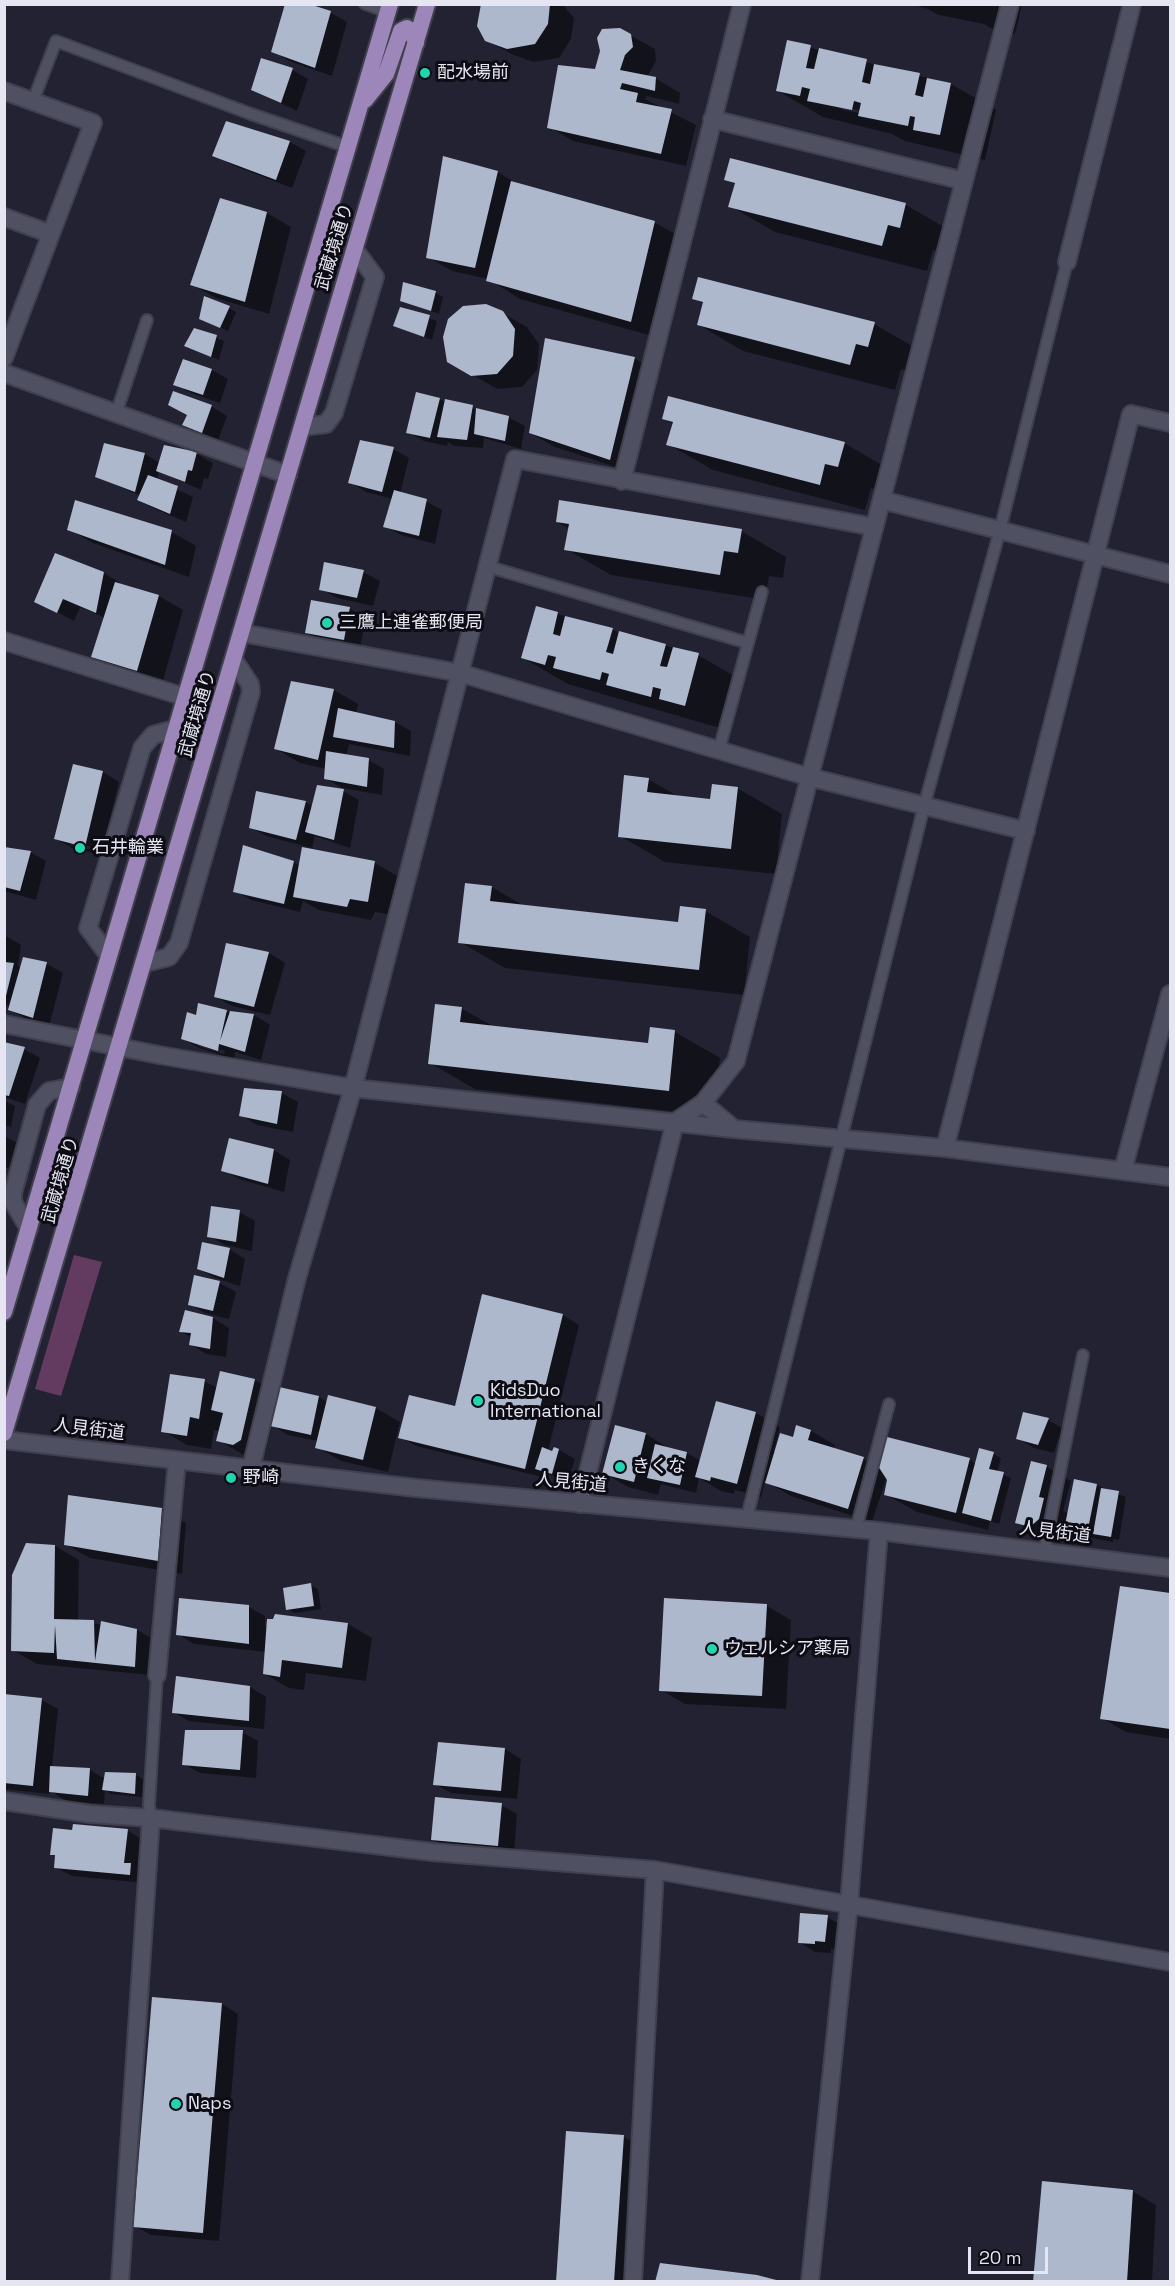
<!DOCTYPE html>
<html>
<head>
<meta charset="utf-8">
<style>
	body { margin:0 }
	#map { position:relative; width:1175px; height:2286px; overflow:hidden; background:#232233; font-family:"Space Grotesk",sans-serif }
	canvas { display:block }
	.frame { position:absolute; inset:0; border:6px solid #e6e6f2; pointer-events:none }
	.scale { position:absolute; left:968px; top:2247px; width:80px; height:27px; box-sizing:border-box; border:3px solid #e6e6f2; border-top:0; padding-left:8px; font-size:18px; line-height:21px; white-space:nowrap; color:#e6e6f2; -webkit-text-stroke:4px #0d0c14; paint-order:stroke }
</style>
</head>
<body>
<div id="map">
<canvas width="1175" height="2286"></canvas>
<div class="frame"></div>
<div class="scale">20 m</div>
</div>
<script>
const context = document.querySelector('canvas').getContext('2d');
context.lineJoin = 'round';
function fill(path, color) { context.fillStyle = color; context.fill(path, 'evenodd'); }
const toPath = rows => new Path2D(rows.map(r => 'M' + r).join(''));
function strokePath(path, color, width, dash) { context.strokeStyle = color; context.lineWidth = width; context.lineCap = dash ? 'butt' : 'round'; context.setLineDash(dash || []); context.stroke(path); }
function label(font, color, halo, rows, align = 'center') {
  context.font = font + ' "Space Grotesk","Noto Sans JP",sans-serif'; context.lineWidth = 6; context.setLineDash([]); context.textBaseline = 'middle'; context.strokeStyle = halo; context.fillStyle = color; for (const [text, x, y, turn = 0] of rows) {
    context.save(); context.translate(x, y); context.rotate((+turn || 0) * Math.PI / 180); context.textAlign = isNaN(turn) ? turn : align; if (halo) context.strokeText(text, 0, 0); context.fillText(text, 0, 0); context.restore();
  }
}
const green = toPath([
	[74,1255,102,1262,61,1396,35,1389]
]);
const shadow = toPath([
	[304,4,331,13,347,22,332,76,289,61,273,51],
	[482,4,562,4,574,18,571,39,559,58,533,62,511,54,487,40],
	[909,4,1022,4,1015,34,994,30,984,24,939,15,928,9],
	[619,29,655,49,656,61,647,77,655,78,680,93,679,104,647,96,645,99,696,125,686,166,573,141,549,127,596,71],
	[788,42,951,84,996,110,985,160,905,141,892,134,823,117,778,91],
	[839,106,859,110,859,113,843,110],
	[262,60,292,70,308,79,297,111,252,90],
	[227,123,290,142,306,151,292,188,230,164,214,155],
	[444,158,498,172,521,186,654,222,686,240,663,339,520,299,488,279,452,271,428,257],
	[731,160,906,205,951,231,945,253,933,250,927,271,775,232,730,206,736,185,725,179],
	[221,200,267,213,291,227,269,314,216,298,191,284],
	[436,293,443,297,439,314,401,300],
	[694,298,874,324,919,350,913,372,901,369,895,390,743,351,699,325,704,304],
	[229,308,236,312,228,331,208,322],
	[401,309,437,321,432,340,394,326],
	[502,313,527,327,539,344,537,370,522,387,497,389,449,361],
	[195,329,224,341,219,360,186,346],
	[634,358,658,372,634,473,555,447,530,433],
	[212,370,228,379,220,403,191,393,175,384],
	[440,400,508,417,525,426,521,449,484,438,483,448,454,446,448,442,447,446,424,441,408,432],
	[211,406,227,416,218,441,184,424,189,415],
	[663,418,844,443,889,469,883,492,871,488,865,510,713,470,668,444,673,424],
	[105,445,145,454,160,463,165,447,197,454,213,463,208,479,204,478,201,490,159,471,157,480,193,497,186,522,155,509,139,500,141,496,97,477],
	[393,449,409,458,400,494,426,501,442,510,435,544,401,535,385,526,393,499,366,492,350,482],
	[557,522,741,531,786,557,783,578,769,576,765,600,611,575,566,549,569,529],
	[68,529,172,532,196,546,189,577,93,543],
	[56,555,104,573,120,583,120,585,159,596,183,610,162,684,117,671,93,657,105,618,80,607,74,621,36,601],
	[363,572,380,581,373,606,337,598,321,589],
	[312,601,350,609,366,618,360,648,322,641,306,632],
	[537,608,698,655,743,681,730,731,568,684,523,658],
	[334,690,358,704,356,714,395,722,411,731,410,756,349,744,346,756,368,760,384,769,382,795,342,788,325,778,326,769,300,763,276,749],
	[74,765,103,772,119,782,101,855,72,848,56,839],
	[71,842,92,847,92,850,71,845],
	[648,779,679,797,712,800,737,788,782,814,776,874,665,862,620,836],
	[343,791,359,800,350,848,315,836,312,848,266,836,250,827,305,802,313,807],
	[4,848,30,852,46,861,36,900,4,891],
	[303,849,375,863,399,877,392,915,375,912,371,920,319,910,303,901,300,912,251,900,235,891,294,862,300,866],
	[492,887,524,906,680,923,705,911,750,937,744,995,505,968,460,942],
	[4,935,21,945,18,966,21,968,47,964,63,973,49,1026,26,1019,10,1009,11,1006,4,1005],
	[269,953,285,963,270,1015,232,1006,216,997],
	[461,1008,494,1027,649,1045,651,1029,675,1032,720,1058,713,1116,475,1089,430,1063],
	[226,1012,254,1015,270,1025,261,1060,235,1052,234,1059,199,1048,183,1039,197,1017],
	[198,1043,225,1051,224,1054,198,1046],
	[4,1043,24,1049,40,1058,25,1104,4,1097],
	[246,1089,282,1093,298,1102,293,1132,257,1125,241,1115],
	[4,1101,15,1106,11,1127,4,1125],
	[4,1136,16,1142,9,1168,4,1167],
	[273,1150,290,1160,284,1192,239,1179,223,1170],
	[239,1212,255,1221,252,1251,225,1245,209,1236],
	[229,1249,245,1259,240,1286,215,1278,199,1269],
	[195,1277,220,1283,236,1292,229,1319,205,1313,189,1304],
	[483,1296,563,1315,579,1325,548,1451,559,1450,575,1459,568,1482,543,1472,542,1477,416,1446,400,1437,456,1407],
	[213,1318,229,1328,226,1357,206,1354,190,1344,192,1338,181,1332],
	[255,1380,279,1394,319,1397,328,1403,329,1397,376,1408,400,1422,388,1472,341,1461,317,1447,318,1441,288,1435,272,1425,265,1454,258,1458,242,1454,218,1440,220,1431,214,1430,211,1449,187,1445,163,1431,204,1381,217,1388],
	[717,1402,756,1413,780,1427,774,1451,776,1452,794,1439,797,1427,811,1431,835,1445,833,1449,864,1459,879,1468,969,1459,976,1464,993,1454,1001,1458,997,1472,1011,1478,999,1524,990,1521,988,1530,917,1512,885,1494,889,1480,887,1476,872,1522,791,1496,765,1481,761,1497,735,1490,734,1494,721,1491,699,1478,696,1493,661,1484,658,1495,628,1487,604,1473,616,1427,646,1434,670,1449,687,1453,701,1461],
	[1048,1420,1064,1429,1062,1440,1058,1439,1054,1453,1034,1448,1018,1439],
	[1032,1463,1047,1467,1071,1481,1063,1511,1069,1514,1096,1485,1126,1497,1119,1540,1113,1539,1113,1542,1091,1538,1065,1523,1063,1533,1055,1540,1041,1537,1017,1523],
	[162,1509,186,1523,182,1574,90,1558,65,1544],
	[55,1546,79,1560,78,1621,137,1630,153,1639,151,1675,37,1664,13,1650],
	[310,1585,318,1589,321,1609,295,1613,287,1609],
	[1121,1588,1170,1595,1170,1739,1126,1732,1102,1718],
	[767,1606,791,1620,786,1709,685,1704,661,1690],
	[249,1607,265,1616,265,1627,275,1620,276,1615,348,1624,372,1638,366,1681,306,1673,304,1690,289,1688,265,1674,266,1652,194,1644,178,1634],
	[250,1687,266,1697,264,1729,189,1721,173,1712],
	[4,1696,42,1700,58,1709,52,1767,90,1770,105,1779,136,1775,143,1779,142,1797,111,1794,105,1790,104,1804,67,1801,50,1791,49,1794,4,1789],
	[242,1732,258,1741,256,1778,200,1773,184,1764],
	[505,1749,521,1759,517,1799,451,1793,435,1784],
	[501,1805,517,1814,514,1854,448,1849,432,1839],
	[127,1830,143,1840,145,1883,72,1876,55,1867,56,1856,52,1854,74,1832],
	[827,1917,843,1926,841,1950,831,1949,831,1953,815,1952,799,1942],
	[153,1999,222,2004,238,2014,219,2241,151,2235,135,2226],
	[624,2137,648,2151,639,2282,557,2282],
	[1132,2191,1156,2205,1152,2282,1035,2282]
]);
const building = toPath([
	[285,4,309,4,331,11,315,68,271,52],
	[481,4,550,4,548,24,535,44,507,49,485,41,477,26],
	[620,28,631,34,633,47,625,55,620,70,656,77,655,91,622,83,620,89,638,93,636,102,672,109,661,154,547,128,558,65,595,69,600,51,597,38,602,29],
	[787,40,811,45,806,68,814,69,819,48,867,59,862,82,870,84,874,64,920,73,915,95,923,97,927,78,951,83,940,135,913,130,915,117,910,116,908,126,858,116,861,103,854,101,852,110,807,101,810,89,802,87,800,96,776,91],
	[261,58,293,68,281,103,251,90],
	[226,121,290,141,276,180,212,156],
	[443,156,498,171,475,268,426,258],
	[730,158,906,203,900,228,888,225,882,246,728,207,735,183,724,180],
	[511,181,655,221,631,322,486,281],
	[220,198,267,212,245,302,190,285],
	[698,277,875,322,868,347,856,344,850,365,697,325,703,302,692,299],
	[403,282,436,291,431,311,400,301],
	[204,296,230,306,220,328,199,319],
	[486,304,503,311,515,329,513,356,497,374,471,376,447,362,443,337,448,319,463,306],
	[400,307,430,315,424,337,393,326],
	[194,328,217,335,211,357,184,346],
	[545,338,635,357,610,460,529,433],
	[183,359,212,369,203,395,173,385],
	[173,391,212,405,202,433,182,425,187,415,168,405],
	[416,392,440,398,430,438,406,433],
	[668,396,845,442,838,467,825,464,820,485,666,445,673,422,662,419],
	[445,399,473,405,467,440,437,437],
	[476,408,509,416,505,441,474,434],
	[360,440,394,447,382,492,348,483],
	[104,443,145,453,135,492,95,477],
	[164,445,197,452,192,471,188,470,185,482,156,471],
	[148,475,178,486,170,514,137,500],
	[394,490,427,499,419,536,383,527],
	[75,500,172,530,165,565,67,530],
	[559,500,742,529,738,553,724,551,720,575,564,550,569,524,556,522],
	[55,553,104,572,96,613,63,599,57,613,34,602],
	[324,562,364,570,357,598,319,590],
	[115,582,159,595,137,671,91,657],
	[311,600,350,607,344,640,305,633],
	[536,606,558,612,553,634,560,636,565,616,613,628,606,652,613,654,619,631,666,644,660,666,667,667,673,647,699,653,685,706,659,699,661,689,653,687,651,697,606,685,609,674,602,672,600,680,553,668,556,657,548,655,545,665,521,658],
	[291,681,334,689,318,760,274,749],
	[338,708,395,721,394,748,333,737],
	[326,751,369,758,367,787,324,779],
	[73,764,103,771,85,847,54,839],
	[624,775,649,778,647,792,710,799,712,784,738,787,731,849,618,837],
	[317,785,344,789,334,840,305,832],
	[256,791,306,801,296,840,249,828],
	[243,845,294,861,284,904,233,892],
	[4,847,31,851,20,891,4,887],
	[302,847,375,861,368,902,350,899,347,907,293,897],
	[465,883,492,886,490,901,678,922,680,906,706,909,699,970,458,943],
	[226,943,269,952,254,1007,214,997],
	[23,957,47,962,33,1018,8,1010],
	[4,962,14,963,5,1000,4,999],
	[198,1003,227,1010,220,1041,230,1011,254,1014,245,1052,219,1044,218,1051,181,1039,187,1012,196,1015],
	[435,1004,462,1007,460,1022,648,1043,650,1027,675,1030,669,1091,428,1064],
	[4,1042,25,1047,9,1096,4,1095],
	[244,1088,282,1091,277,1124,239,1116],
	[229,1138,274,1149,268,1184,221,1171],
	[211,1206,240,1210,236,1242,207,1237],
	[202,1242,230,1248,224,1278,197,1269],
	[194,1275,220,1281,213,1311,188,1305],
	[482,1294,563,1314,525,1469,398,1438,409,1395,455,1406],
	[185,1310,213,1317,210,1349,189,1345,191,1333,179,1332],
	[220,1371,255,1379,241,1440,233,1445,216,1441,223,1413,211,1410],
	[170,1374,205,1379,199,1419,190,1417,187,1436,161,1432],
	[279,1387,319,1396,311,1435,270,1426],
	[328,1395,376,1407,363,1460,315,1448],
	[716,1401,756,1412,737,1484,711,1477,710,1481,695,1477],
	[1023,1412,1049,1418,1038,1445,1016,1439],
	[615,1425,646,1433,634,1482,602,1474],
	[796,1425,811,1430,808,1440,864,1457,848,1509,765,1483,780,1433,793,1437],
	[887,1437,970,1458,956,1513,884,1495,887,1480,878,1466],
	[655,1444,687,1452,680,1485,647,1478],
	[542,1447,552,1451,554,1447,559,1449,552,1474,535,1469],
	[979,1448,994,1452,989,1469,1004,1472,991,1521,962,1513],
	[1031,1461,1047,1465,1039,1497,1044,1498,1039,1519,1030,1527,1015,1523],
	[1074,1479,1097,1484,1088,1529,1065,1525],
	[1101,1488,1119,1491,1111,1537,1093,1534],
	[68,1495,162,1508,158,1561,64,1545],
	[26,1543,55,1545,54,1619,94,1620,95,1661,101,1621,137,1629,135,1667,57,1659,55,1625,54,1653,11,1651,12,1575],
	[311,1583,314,1606,286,1610,283,1588],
	[1120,1586,1170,1593,1170,1729,1100,1719],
	[179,1598,249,1605,249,1644,176,1635],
	[664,1598,767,1604,762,1696,659,1691],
	[275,1614,348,1623,342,1668,282,1660,280,1677,263,1674,267,1619,273,1619],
	[176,1676,250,1686,249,1721,172,1713],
	[4,1694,42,1698,33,1786,4,1783],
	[185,1730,243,1730,240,1770,182,1765],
	[438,1742,505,1748,501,1791,433,1785],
	[50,1766,90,1768,88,1796,49,1792],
	[105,1772,136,1773,135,1794,102,1790],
	[435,1797,502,1803,498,1846,431,1840],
	[73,1824,128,1829,124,1863,131,1863,130,1875,54,1868,55,1855,50,1855,53,1828,72,1830],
	[800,1913,828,1915,825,1942,815,1941,815,1944,798,1943],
	[152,1997,222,2003,203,2233,133,2227],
	[566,2131,624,2135,614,2282,556,2282],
	[1042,2181,1133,2190,1127,2282,1033,2282],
	[660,2263,757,2275,784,2282,655,2282]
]);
const service = toPath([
	[365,4,388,12],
	[33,101,56,41,251,114,348,147],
	[117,411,147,320],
	[486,566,748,643],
	[719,750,762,592],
	[747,1517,924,806,1000,530,1067,262],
	[856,1529,889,1404],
	[1044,1552,1083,1355],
	[151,1818,149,1805,157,1675]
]);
const minor = toPath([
	[4,91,93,123,4,358],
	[712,119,964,181],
	[4,217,51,234],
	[1067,262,1132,4],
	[4,373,288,475],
	[302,427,326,424,334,413,375,277,355,250],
	[622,481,742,4],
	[882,500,1170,574],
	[242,633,460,673,809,777,1026,831],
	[4,641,185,697],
	[109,956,88,928,142,748,153,735,175,729],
	[145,963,169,957,179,943,251,692,250,684,234,660],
	[4,1024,159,1055,353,1088,734,1129,945,1148,1170,1177],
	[703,1103,734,1129],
	[945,1148,1131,414,1170,423],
	[1123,1170,1170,994],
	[29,1229,13,1202,13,1193,37,1105,49,1091,71,1087],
	[251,1468,297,1278,353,1088,515,459,874,527],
	[580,1504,675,1122,703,1103,736,1061,1010,4],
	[157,1675,177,1461],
	[4,1801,90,1814,151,1818,432,1852,655,1870,1170,1962],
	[120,2282,151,1818],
	[633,2282,655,1870],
	[810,2282,849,1904,879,1531]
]);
const secondary = toPath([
	[4,1440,416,1488,879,1531,1170,1568]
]);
const primary = toPath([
	[365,100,386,74,401,31,407,28,412,32,416,43],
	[4,1312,390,4],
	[4,1433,427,4]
]);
const markers = [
	[425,73,6,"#21d5b0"],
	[327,623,6,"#21d5b0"],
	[80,848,6,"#21d5b0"],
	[478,1401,6,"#21d5b0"],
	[620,1467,6,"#21d5b0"],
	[231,1478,6,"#21d5b0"],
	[712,1649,6,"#21d5b0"],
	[176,2104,6,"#21d5b0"]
];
const poiNames = [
	["配水場前",437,73],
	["三鷹上連雀郵便局",339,623],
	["石井輪業",92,848],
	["KidsDuo",490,1391],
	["International",490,1412],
	["きくな",632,1467],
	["野崎",243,1478],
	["ウェルシア薬局",724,1649],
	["Naps",188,2104]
];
const streetNames = [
	["武蔵境通り",335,247,-73],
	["武蔵境通り",198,714,-74],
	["武蔵境通り",61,1180,-74],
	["人見街道",89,1430,7],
	["人見街道",571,1483,5],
	["人見街道",1055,1533,7]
];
fill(green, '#643b60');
fill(shadow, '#0007');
fill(building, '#adb8cc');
strokePath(service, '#40404e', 14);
strokePath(minor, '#40404e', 20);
strokePath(secondary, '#40404e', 20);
strokePath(primary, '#40404e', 20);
strokePath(service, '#505063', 10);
strokePath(minor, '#505063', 16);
strokePath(secondary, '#505063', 16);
strokePath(primary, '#9d86b9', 16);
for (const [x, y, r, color] of markers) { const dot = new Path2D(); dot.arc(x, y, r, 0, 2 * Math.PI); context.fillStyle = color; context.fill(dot); strokePath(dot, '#0d0c14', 2); }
label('18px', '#e6e6f2', '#0d0c14', poiNames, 'left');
label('18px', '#e6e6f2', '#0d0c14', streetNames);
</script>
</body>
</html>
